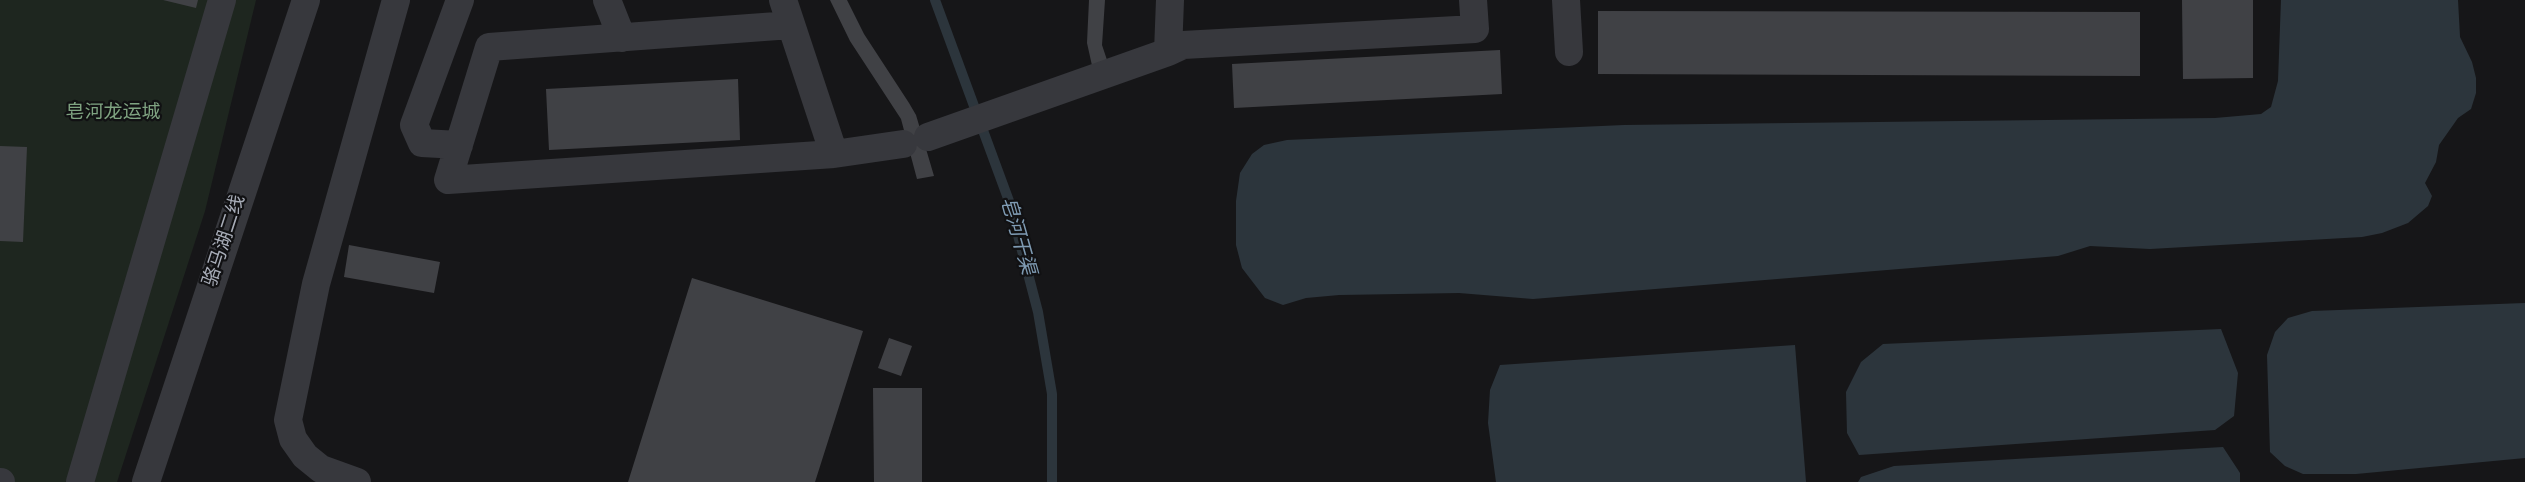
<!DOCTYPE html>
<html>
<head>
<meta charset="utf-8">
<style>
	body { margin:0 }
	canvas { display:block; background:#161618 }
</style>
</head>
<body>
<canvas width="2525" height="482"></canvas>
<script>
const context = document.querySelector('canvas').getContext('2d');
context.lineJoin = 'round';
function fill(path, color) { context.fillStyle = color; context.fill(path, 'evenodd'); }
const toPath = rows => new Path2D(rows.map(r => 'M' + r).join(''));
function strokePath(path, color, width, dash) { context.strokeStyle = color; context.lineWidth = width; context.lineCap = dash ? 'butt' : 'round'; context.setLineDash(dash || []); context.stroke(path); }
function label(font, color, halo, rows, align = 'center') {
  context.font = font + ' "Titillium Web","Noto Sans SC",sans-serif'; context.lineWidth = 4.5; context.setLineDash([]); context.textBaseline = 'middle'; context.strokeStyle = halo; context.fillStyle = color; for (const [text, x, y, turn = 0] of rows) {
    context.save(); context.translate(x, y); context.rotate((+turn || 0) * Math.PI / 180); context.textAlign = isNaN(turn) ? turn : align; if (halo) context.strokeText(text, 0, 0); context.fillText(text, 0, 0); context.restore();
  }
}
const green = toPath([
	[0,0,256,0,205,211,117,482,0,482]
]);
const water = toPath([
	[2281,0,2458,0,2460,37,2472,62,2476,78,2476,93,2471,109,2458,118,2439,145,2436,162,2425,183,2432,196,2428,206,2408,223,2382,233,2362,237,2150,249,2090,246,2058,256,1533,299,1459,293,1339,295,1306,298,1283,305,1265,298,1242,268,1236,245,1236,201,1240,173,1252,154,1264,145,1287,140,1624,125,2215,118,2261,114,2271,107,2278,81],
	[2525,303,2525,458,2356,474,2303,474,2285,466,2270,452,2267,355,2275,332,2288,318,2312,311],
	[2221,329,2238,373,2234,416,2215,430,1859,455,1847,433,1846,392,1861,362,1883,344],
	[1795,345,1806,482,1496,482,1488,423,1490,390,1500,365],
	[2223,447,2240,473,2240,482,1858,482,1861,477,1894,466]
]);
const stream = toPath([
	[935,0,1009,201,1038,312,1052,394,1052,482]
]);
const building = toPath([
	[163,0,198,0,196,8],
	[830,0,847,0,864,34,909,103,916,115,934,176,917,179,901,119,850,41],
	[1089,0,1105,0,1102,45,1108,63,1093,70,1087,43],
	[2182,0,2253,0,2253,78,2183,79],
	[1598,11,2140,12,2140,76,1598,74],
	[1500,50,1502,94,1234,108,1232,64],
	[738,79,740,140,549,150,546,89],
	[0,146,27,147,23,242,0,241],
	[349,245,440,262,434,293,344,277],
	[692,278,863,331,815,482,628,482],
	[889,338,912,346,901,376,878,368],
	[873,388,922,388,922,482,874,482]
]);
const minor = toPath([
	[607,0,622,38],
	[783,0,834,154],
	[1566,0,1569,52],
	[791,25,489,47,448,180,834,154,903,144],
	[1168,52,1183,45,1475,29,1473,0],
	[928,137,1168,52,1170,0],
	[459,145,422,143,414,125,460,0],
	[0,482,1,482],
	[80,482,222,0],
	[146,482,306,0],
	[357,482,321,469,305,456,293,439,288,420,316,284,396,0]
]);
const parkNames = [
	["皂河龙运城",113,113]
];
const streetNames = [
	["骆马湖二线",225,241,-72]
];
const waterNames = [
	["皂河干渠",1017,236,74]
];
fill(green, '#1e261f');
fill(water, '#2c353c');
strokePath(stream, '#2c353c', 10);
fill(building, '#404145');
strokePath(minor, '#37383d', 28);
label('19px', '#7fa381', '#111113', parkNames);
label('19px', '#a8adb8', '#111113', streetNames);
label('italic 20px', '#7f9bb3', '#111113', waterNames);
</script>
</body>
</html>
